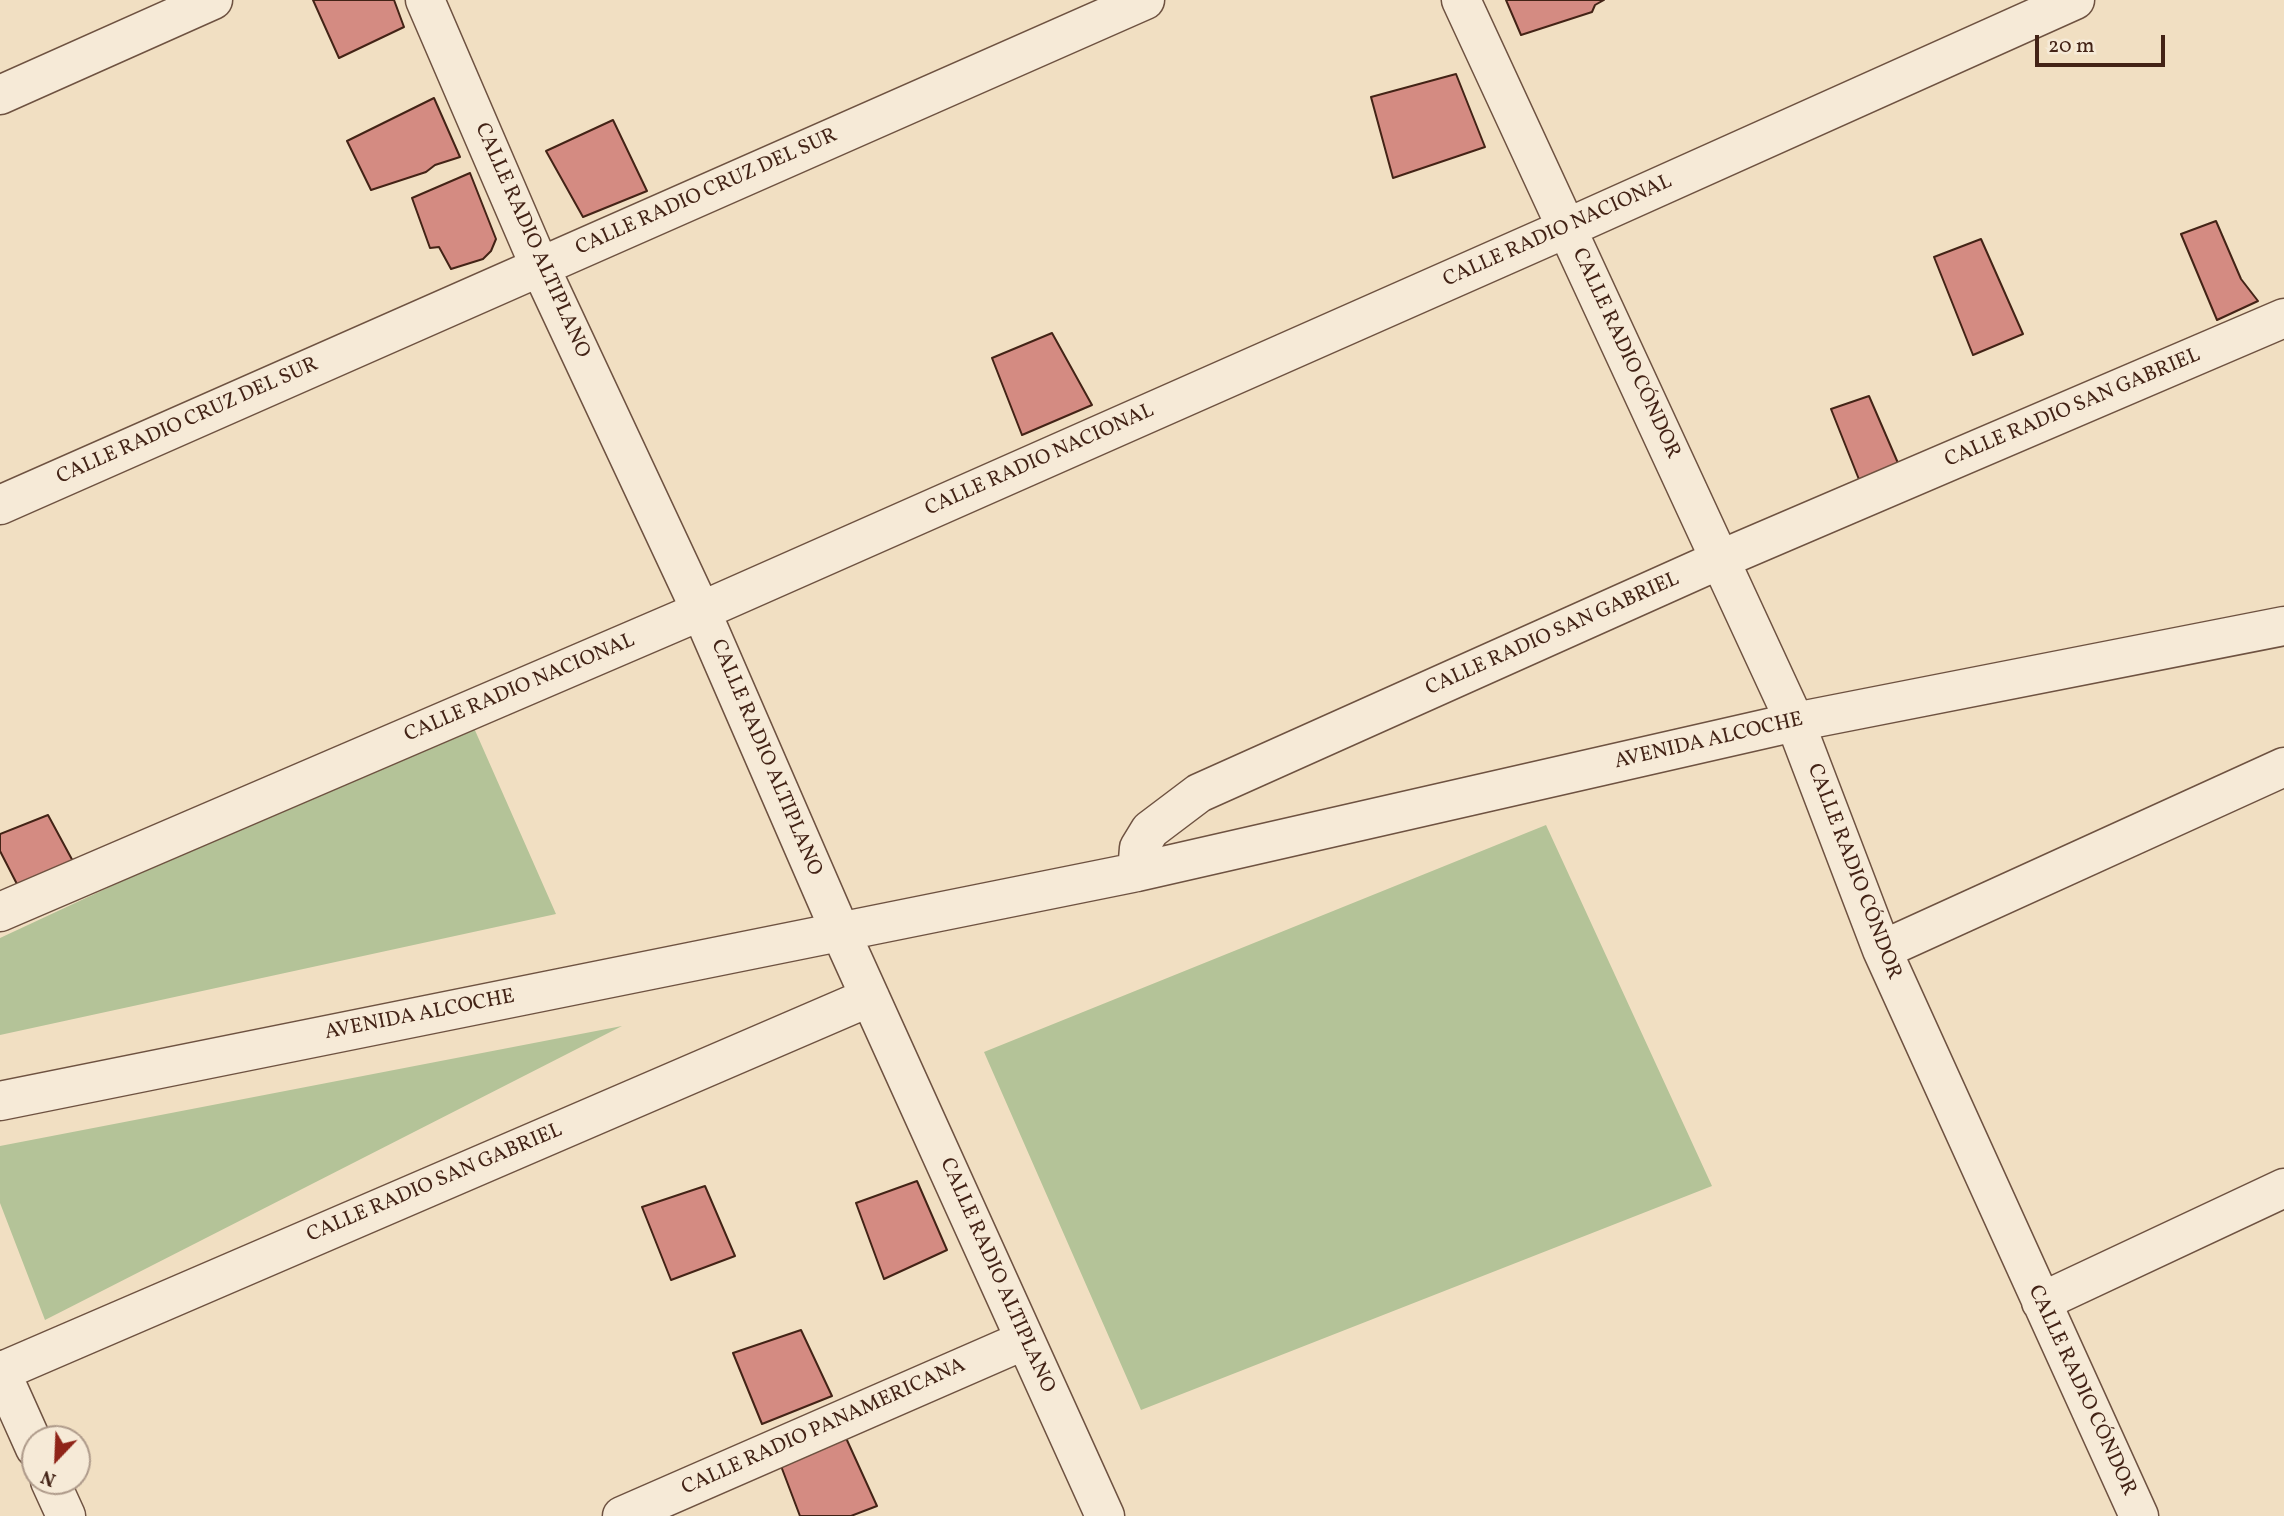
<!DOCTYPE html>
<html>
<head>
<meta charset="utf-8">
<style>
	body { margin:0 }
	#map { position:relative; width:2284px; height:1516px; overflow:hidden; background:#f1dfc2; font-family:Vollkorn,serif }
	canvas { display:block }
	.north { position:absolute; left:21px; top:1425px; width:70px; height:70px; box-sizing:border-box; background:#f6ead7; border:2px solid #ae9a8a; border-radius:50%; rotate:203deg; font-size:19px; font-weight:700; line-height:28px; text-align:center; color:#432316 }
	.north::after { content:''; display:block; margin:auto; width:24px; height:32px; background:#8f2418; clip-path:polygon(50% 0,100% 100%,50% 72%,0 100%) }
	.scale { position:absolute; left:2035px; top:35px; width:130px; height:32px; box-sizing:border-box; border:4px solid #432316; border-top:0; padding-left:9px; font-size:21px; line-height:24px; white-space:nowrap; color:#432316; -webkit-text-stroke:5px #f6ead7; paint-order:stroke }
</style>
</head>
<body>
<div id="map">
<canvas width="2284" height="1516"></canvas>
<div class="north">N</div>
<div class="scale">20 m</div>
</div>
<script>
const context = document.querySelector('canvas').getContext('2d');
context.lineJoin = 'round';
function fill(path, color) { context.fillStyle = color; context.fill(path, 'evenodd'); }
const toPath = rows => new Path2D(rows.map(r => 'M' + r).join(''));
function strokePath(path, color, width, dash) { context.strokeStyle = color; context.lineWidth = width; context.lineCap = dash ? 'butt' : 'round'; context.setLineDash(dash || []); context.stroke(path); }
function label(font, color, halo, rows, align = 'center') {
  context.font = font + ' Vollkorn,serif'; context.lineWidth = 6; context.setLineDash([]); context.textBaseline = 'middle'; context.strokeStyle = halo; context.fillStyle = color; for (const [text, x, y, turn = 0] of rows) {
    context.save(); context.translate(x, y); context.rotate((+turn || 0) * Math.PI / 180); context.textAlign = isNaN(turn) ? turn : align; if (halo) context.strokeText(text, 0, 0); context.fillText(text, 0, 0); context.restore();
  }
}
const green = toPath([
	[470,719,556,914,0,1035,0,938],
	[1546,825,1712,1186,1141,1410,984,1052],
	[622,1026,45,1320,0,1203,0,1146]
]);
const building = toPath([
	[313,0,394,0,404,27,339,58,313,0],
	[1506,0,1604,0,1595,5,1592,12,1521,35,1506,0],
	[1456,74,1485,147,1393,178,1371,97,1456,74],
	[434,98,460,157,435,165,426,172,371,190,347,141,434,98],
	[613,120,647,191,583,217,546,151,613,120],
	[470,173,496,239,491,251,483,259,451,269,439,247,430,248,412,198,470,173],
	[2216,221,2241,279,2258,301,2217,320,2181,234,2216,221],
	[1981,239,2023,334,1973,355,1934,257,1981,239],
	[1052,333,1092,405,1022,435,992,358,1052,333],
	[1869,396,1901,470,1860,482,1831,409,1869,396],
	[48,815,75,865,19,888,0,851,0,834,48,815],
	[917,1181,947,1250,884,1279,856,1203,917,1181],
	[705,1186,735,1256,671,1280,642,1207,705,1186],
	[801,1330,832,1396,762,1424,733,1353,801,1330],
	[846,1438,877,1506,851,1516,800,1516,781,1466,846,1438]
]);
const minor = toPath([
	[425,0,540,267,701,611,840,931,1105,1516],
	[1461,0,1795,722,1882,950,2139,1516],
	[0,95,213,0],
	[0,505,1145,0],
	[1137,872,1139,848,1150,830,1199,793,1719,560,2284,318],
	[0,912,701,611,1567,228,2075,0],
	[1882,950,2284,767],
	[0,1101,1137,872,1795,722,2284,626],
	[2041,1302,2284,1188],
	[0,1370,35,1448],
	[0,1372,870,997],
	[50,1481,66,1516],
	[622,1516,1025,1340]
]);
const streetNames = [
	["CALLE RADIO CRUZ DEL SUR",707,193,-24],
	["CALLE RADIO NACIONAL",1558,232,-24],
	["CALLE RADIO ALTIPLANO",531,241,66],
	["CALLE RADIO CÓNDOR",1625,354,65],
	["CALLE RADIO SAN GABRIEL",2073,409,-23],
	["CALLE RADIO CRUZ DEL SUR",188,422,-24],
	["CALLE RADIO NACIONAL",1040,461,-24],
	["CALLE RADIO SAN GABRIEL",1553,635,-24],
	["CALLE RADIO NACIONAL",520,689,-23],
	["AVENIDA ALCOCHE",1709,742,-13],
	["CALLE RADIO ALTIPLANO",765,758,67],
	["CALLE RADIO CÓNDOR",1853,872,69],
	["AVENIDA ALCOCHE",420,1016,-11],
	["CALLE RADIO SAN GABRIEL",435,1184,-23],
	["CALLE RADIO ALTIPLANO",996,1276,66],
	["CALLE RADIO CÓNDOR",2081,1391,65],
	["CALLE RADIO PANAMERICANA",824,1428,-24]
];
fill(green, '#b4c398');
fill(building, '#d48b82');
strokePath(building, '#432316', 2);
strokePath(minor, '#6e5241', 41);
strokePath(minor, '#f6ead7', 38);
label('21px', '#432316', '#f6ead7', streetNames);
</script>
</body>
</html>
